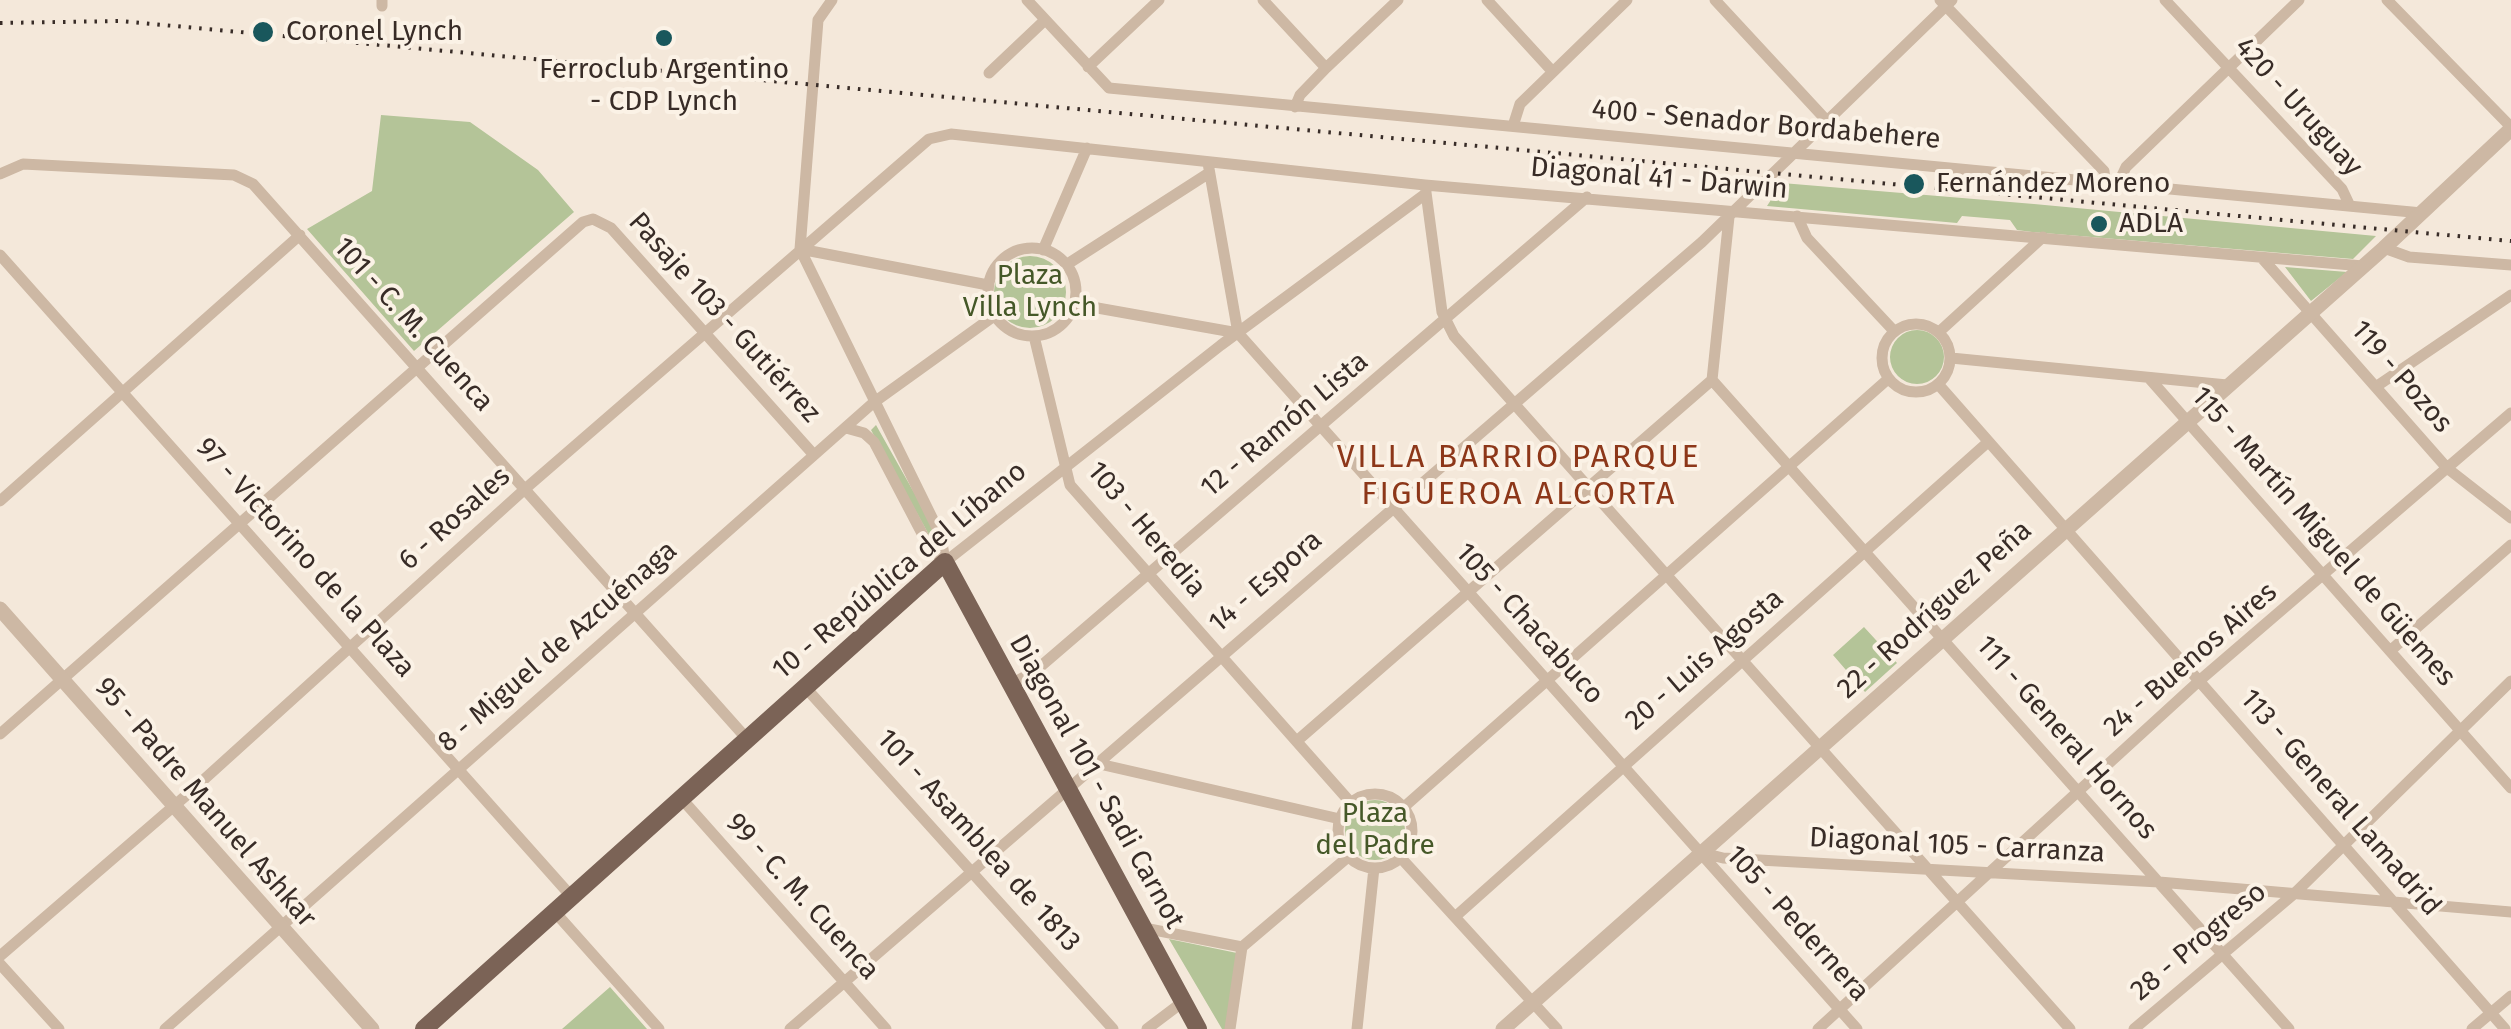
<!DOCTYPE html>
<html>
<head>
<meta charset="utf-8">
<style>
	body { margin:0 }
	canvas { display:block; background:#f4e8da }
</style>
</head>
<body>
<canvas width="2511" height="1029"></canvas>
<script>
const context = document.querySelector('canvas').getContext('2d');
context.lineJoin = 'round';
function fill(path, color) { context.fillStyle = color; context.fill(path, 'evenodd'); }
const toPath = rows => new Path2D(rows.map(r => 'M' + r).join(''));
function strokePath(path, color, width, dash) { context.strokeStyle = color; context.lineWidth = width; context.lineCap = dash ? 'butt' : 'round'; context.setLineDash(dash || []); context.stroke(path); }
function label(font, color, halo, rows, align = 'center') {
  context.font = font + ' "Fira Sans",sans-serif'; context.lineWidth = 8; context.setLineDash([]); context.textBaseline = 'middle'; context.strokeStyle = halo; context.fillStyle = color; for (const [text, x, y, turn = 0] of rows) {
    context.save(); context.translate(x, y); context.rotate((+turn || 0) * Math.PI / 180); context.textAlign = isNaN(turn) ? turn : align; if (halo) context.strokeText(text, 0, 0); context.fillText(text, 0, 0); context.restore();
  }
}
const green = toPath([
	[381,115,470,122,538,170,574,212,414,351,307,229,372,191],
	[1782,183,2034,204,2376,236,2353,259,2032,232,2017,230,2010,220,1962,216,1957,223,1767,206],
	'994 292a36 36 0 1 1 72 0a36 36 0 1 1-72 0Z',
	[2285,267,2347,272,2311,301],
	'1890 357a27 27 0 1 1 54 0a27 27 0 1 1-54 0Z',
	[876,425,934,528,929,535,871,430],
	[1864,627,1897,663,1865,692,1833,655],
	'1345 830a30 30 0 1 1 60 0a30 30 0 1 1-60 0Z',
	[1169,939,1237,953,1228,1029,1222,1029],
	[610,987,647,1029,562,1029]
]);
const minor = toPath([
	[832,0,818,20,800,249,941,536,945,562],
	[1027,0,1109,88,2422,213],
	[1263,0,1326,68],
	[1487,0,1552,71],
	[1715,0,1828,122],
	[1940,0,2104,171,2105,183],
	[2165,0,2342,189,2350,206],
	[2387,0,2511,127],
	[382,6,382,0],
	[1088,67,1159,0],
	[989,73,1045,20],
	[1295,107,1300,95,1326,68,1398,0],
	[1513,126,1520,104,1627,0],
	[1208,163,1238,333,1857,1029],
	[0,174,23,164,234,175,253,184,747,739],
	[2118,184,2126,167,2299,0],
	[1425,185,1442,312,1454,336,2070,1029],
	[1797,216,1807,238,1894,331],
	[1729,217,1712,380,2289,1029],
	[2384,248,2409,257,2511,265],
	'988 292a44 44 0 1 1 88 0a44 44 0 1 1-88 0Z',
	[800,249,988,285],
	[1043,250,1087,148],
	[0,255,571,896],
	[2262,258,2447,468,2511,518],
	[1066,265,1209,173],
	[1075,304,1238,333],
	'1882 358a34 34 0 1 1 68 0a34 34 0 1 1-68 0Z',
	[1939,332,2043,237],
	[1034,336,1070,485,1351,803],
	[1951,358,2227,385],
	[2149,378,2511,788],
	[1938,384,2505,1029],
	[2377,386,2511,295],
	[846,428,864,433,874,442,927,543,945,562],
	[0,501,300,235],
	[945,562,1221,345,1424,195],
	[2390,651,2511,545],
	[1011,684,1034,672,1587,197],
	[805,687,1113,1029],
	[0,734,583,222,593,219,611,228,814,455],
	[1298,740,1712,380],
	[1095,763,1340,819],
	'1338 831a37 37 0 1 1 74 0a37 37 0 1 1-74 0Z',
	[681,798,886,1029],
	[1404,807,1888,379],
	[1699,852,1723,858,2159,882,2511,912],
	[1401,858,1557,1029],
	[554,911,659,1029],
	[1456,916,1988,442],
	[1144,928,1242,947],
	[0,956,189,793,525,489,929,139,951,134,1425,185,2363,266],
	[0,964,59,1029],
	[165,1029,873,403,994,316],
	[790,1029,1702,242,1952,0],
	[1147,1029,1184,1001],
	[1230,1029,1242,947,1348,857],
	[1357,1029,1374,868],
	[1818,1029,2199,681,2511,413],
	[2134,1029,2295,893,2511,681],
	[2472,1029,2511,996]
]);
const tertiary = toPath([
	[0,609,372,1029],
	[1503,1029,2384,248,2511,129]
]);
const primary = toPath([
	[424,1029,945,562,1198,1029]
]);
const rail = toPath([
	[0,23,120,21,2511,241]
]);
const markers = [
	[263,32,12,"#19575c"],
	[664,38,10,"#19575c"],
	[1914,184,12,"#19575c"],
	[2099,224,10,"#19575c"]
];
const poiNames = [
	["Coronel Lynch",286,32],
	["Ferroclub Argentino",664,70,"center"],
	["- CDP Lynch",664,102,"center"],
	["Fernández Moreno",1936,184],
	["ADLA",2119,224]
];
const streetNames = [
	["420 - Uruguay",2298,107,48],
	["400 - Senador Bordabehere",1766,125,5],
	["Diagonal 41 - Darwin",1659,179,5],
	["Pasaje 103 - Gutiérrez",724,318,48],
	["101 - C. M. Cuenca",413,325,48],
	["119 - Pozos",2401,377,49],
	["12 - Ramón Lista",1285,425,-40],
	["6 - Rosales",455,519,-42],
	["103 - Heredia",1146,530,50],
	["115 - Martín Miguel de Güemes",2323,537,49],
	["97 - Victorino de la Plaza",305,558,48],
	["10 - República del Líbano",900,571,-40],
	["14 - Espora",1266,582,-41],
	["22 - Rodríguez Peña",1935,610,-42],
	["105 - Chacabuco",1529,624,48],
	["8 - Miguel de Azcuénaga",558,647,-41],
	["20 - Luis Agosta",1705,660,-41],
	["24 - Buenos Aires",2191,660,-41],
	["111 - General Hornos",2066,738,49],
	["Diagonal 101 - Sadi Carnot",1096,782,61],
	["95 - Padre Manuel Ashkar",205,803,49],
	["113 - General Lamadrid",2340,803,49],
	["101 - Asamblea de 1813",978,841,48],
	["Diagonal 105 - Carranza",1957,846,3],
	["99 - C. M. Cuenca",802,897,48],
	["105 - Pedernera",1797,924,48],
	["28 - Progreso",2199,942,-40]
];
const parkNames = [
	["Plaza",1030,276],
	["Villa Lynch",1030,308],
	["Plaza",1375,814],
	["del Padre",1375,846]
];
const quarterNames = [
	["VILLA BARRIO PARQUE",1519,458],
	["FIGUEROA ALCORTA",1519,495]
];
fill(green, '#b4c498');
strokePath(minor, '#cdb8a4', 11);
strokePath(tertiary, '#cdb8a4', 15);
strokePath(primary, '#7b6356', 18);
strokePath(rail, '#382c27', 4, [2.5, 8]);
for (const [x, y, r, color] of markers) { const dot = new Path2D(); dot.arc(x, y, r, 0, 2 * Math.PI); context.fillStyle = color; context.fill(dot); strokePath(dot, '#fbf2e6', 4); }
label('28px', '#382c27', '#fbf2e6', poiNames, 'left');
label('28px', '#382c27', '#fbf2e6', streetNames);
label('28px', '#455828', '#fbf2e6', parkNames);
context.letterSpacing = '2.5px';
label('32px', '#8d3719', '#fbf2e6', quarterNames);
context.letterSpacing = '0px';
</script>
</body>
</html>
